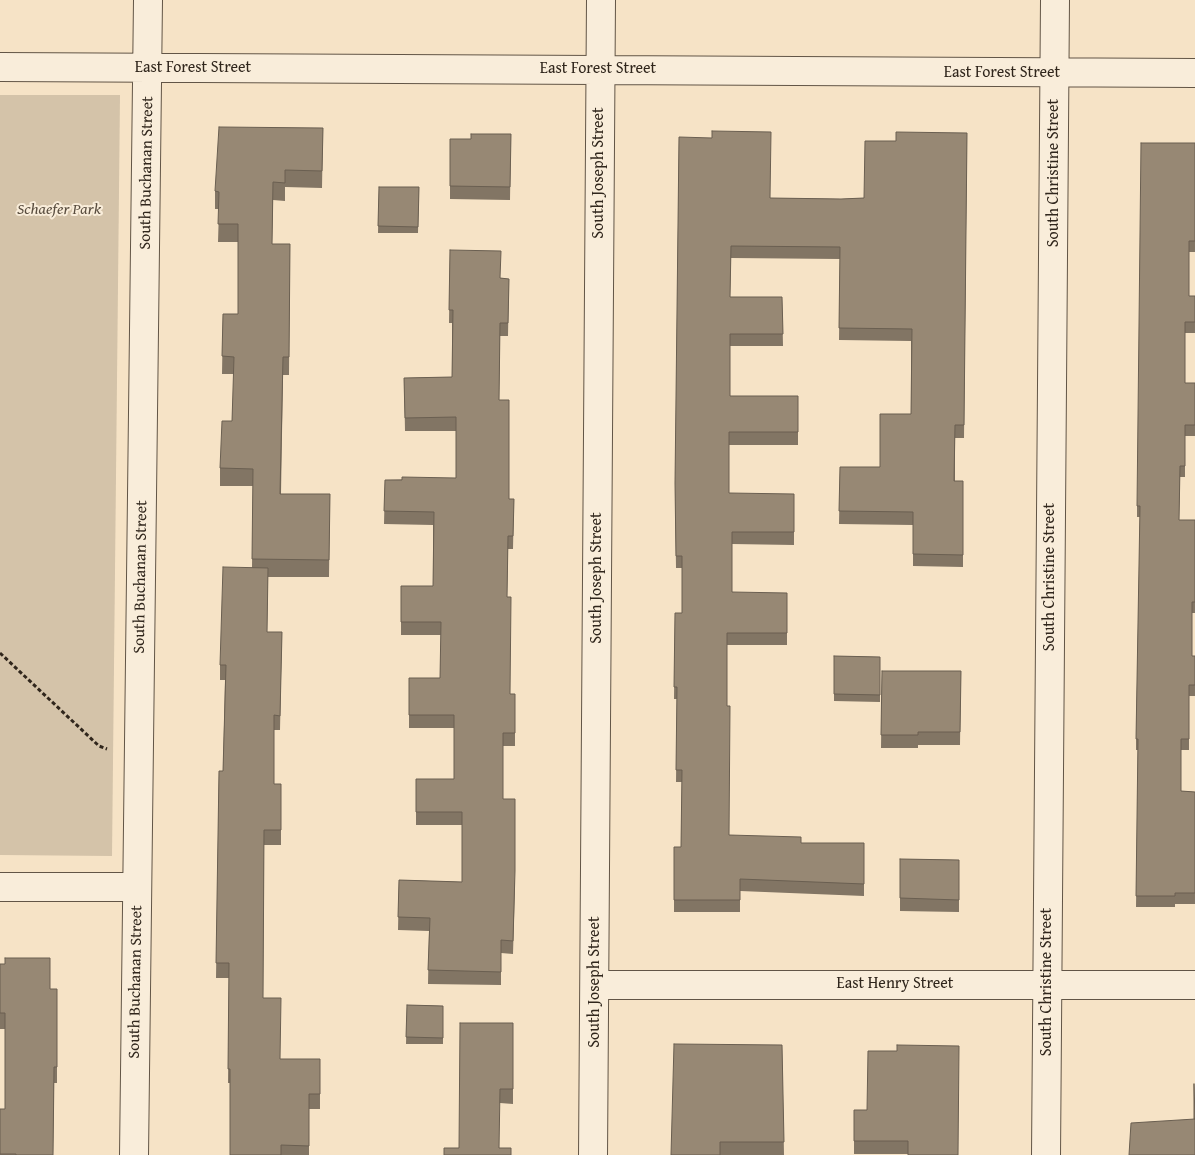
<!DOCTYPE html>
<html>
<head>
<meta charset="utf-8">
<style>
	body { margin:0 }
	canvas { display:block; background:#f6e3c6 }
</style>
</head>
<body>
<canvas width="1195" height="1155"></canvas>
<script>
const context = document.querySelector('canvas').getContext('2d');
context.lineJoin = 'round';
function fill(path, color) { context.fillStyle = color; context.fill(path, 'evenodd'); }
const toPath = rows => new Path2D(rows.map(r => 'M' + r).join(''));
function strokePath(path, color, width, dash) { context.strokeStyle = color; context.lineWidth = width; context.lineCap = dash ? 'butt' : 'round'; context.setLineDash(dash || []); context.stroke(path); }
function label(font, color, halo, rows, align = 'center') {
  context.font = font + ' "Gentium Book Plus",serif'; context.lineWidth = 4; context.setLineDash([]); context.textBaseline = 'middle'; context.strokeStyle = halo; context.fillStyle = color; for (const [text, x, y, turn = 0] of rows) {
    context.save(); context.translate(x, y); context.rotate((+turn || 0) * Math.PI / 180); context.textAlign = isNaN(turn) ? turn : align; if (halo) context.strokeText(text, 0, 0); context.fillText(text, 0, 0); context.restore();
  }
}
const green = toPath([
	[0,95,120,95,112,856,0,855]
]);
const path = toPath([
	[0,653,99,746,107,749]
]);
const minor = toPath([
	[0,67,1195,73],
	[0,887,137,887],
	[595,985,1195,985],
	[134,1155,148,0],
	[593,1155,601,0],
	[1046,1155,1055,0]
]);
const wall = toPath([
	[323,128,322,188,285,187,285,201,273,200,272,244,290,244,289,375,283,375,281,494,330,494,329,577,268,577,267,632,282,632,280,730,274,730,274,784,281,784,281,845,264,845,263,998,280,1059,320,1059,320,1109,309,1109,309,1155,230,1155,230,1083,228,1083,229,978,216,978,219,771,223,771,225,680,220,680,220,665,252,567,253,486,220,486,220,468,232,421,234,374,222,374,223,314,238,314,238,242,218,242,219,209,215,209,215,191],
	[967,133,964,438,955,438,955,481,963,481,963,567,913,566,913,525,839,524,840,467,880,467,911,414,911,341,839,340,840,259,731,258,730,297,782,297,783,346,730,346,730,396,798,396,798,445,729,445,729,493,794,507,794,545,732,544,732,592,787,605,787,645,727,645,727,706,729,835,801,843,864,843,864,896,740,891,740,912,674,912,674,847,681,847,682,782,676,782,677,699,674,699,675,613,682,613,682,568,676,568,675,496,679,137,770,198,841,199,864,198,896,141],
	[511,134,510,200,450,199,450,139,471,139],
	[1195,143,1195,252,1189,252,1189,296,1195,296,1195,333,1185,333,1185,383,1195,383,1195,436,1185,436,1185,477,1180,477,1179,520,1195,520,1195,613,1192,613,1192,656,1195,656,1195,696,1189,696,1189,750,1181,750,1181,791,1195,792,1195,904,1175,904,1175,907,1136,907,1138,750,1136,750,1136,739,1140,517,1137,517,1137,506],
	[379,187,419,187,418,233,378,233],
	[450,250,500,278,509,279,508,336,500,336,499,400,509,499,514,499,513,549,508,549,507,597,510,694,515,694,515,746,503,746,503,799,515,884,513,954,501,953,501,985,428,984,429,931,398,930,399,880,462,882,462,825,416,825,416,779,454,779,454,728,409,728,409,678,440,678,441,635,401,635,401,586,433,586,433,525,384,524,385,480,456,478,456,431,405,431,404,378,452,377,452,323,449,323],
	[834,656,880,657,880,702,834,701],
	[882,671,961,671,960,745,918,745,918,748,881,748],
	[900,859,959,860,959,912,900,911],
	[0,964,5,964,50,989,57,989,57,1083,54,1083,53,1155,0,1155,0,1109,5,1109,5,1029,0,1029],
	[407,1005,443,1006,443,1044,406,1044],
	[513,1023,513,1104,500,1103,459,1148],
	[782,1045,784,1155,671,1155],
	[959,1046,908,1154,854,1154,854,1110,867,1110,897,1051]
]);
const building = toPath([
	[219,127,323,128,322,171,285,170,285,183,273,182,272,244,290,244,289,357,283,357,280,494,330,494,329,560,252,559,253,469,220,468,222,421,232,421,234,357,222,356,223,314,238,314,238,224,218,224,219,192,215,191,219,127],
	[712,131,771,132,770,198,841,199,864,198,865,141,896,141,896,132,967,133,964,425,955,425,954,481,963,481,963,555,913,554,913,512,839,511,840,467,880,467,880,414,911,414,912,329,839,328,840,247,731,246,730,297,782,297,783,334,730,334,730,396,798,396,798,432,729,432,729,493,794,494,794,532,732,532,732,592,787,593,787,633,727,633,727,706,730,706,729,835,801,837,801,843,864,843,864,884,740,879,740,900,674,900,674,847,681,847,682,770,676,770,677,687,674,687,675,613,682,613,682,556,676,556,675,483,679,137,712,138,712,131],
	[471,134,511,134,510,187,450,186,450,139,471,139,471,134],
	[1141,143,1195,143,1195,241,1189,241,1189,296,1195,296,1195,322,1185,322,1185,383,1195,383,1195,425,1185,425,1185,466,1180,466,1179,520,1195,520,1195,602,1192,602,1192,656,1195,656,1195,685,1189,685,1189,739,1181,739,1181,791,1195,792,1195,893,1175,893,1175,896,1136,896,1138,739,1136,739,1140,506,1137,506,1141,143],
	[379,187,419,187,418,227,378,226,379,187],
	[450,250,501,251,500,278,509,279,508,323,500,323,499,400,509,400,509,499,514,499,513,536,508,536,507,597,511,597,510,694,515,694,515,733,503,733,503,799,515,799,515,871,513,941,501,940,501,972,428,970,430,918,398,917,399,880,462,882,462,812,416,812,416,779,454,779,454,715,409,715,409,678,440,678,441,622,401,622,401,586,433,586,434,512,384,511,385,480,402,480,402,477,456,478,456,417,405,418,404,378,452,377,453,310,449,310,450,250],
	[223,567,268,568,267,632,282,632,280,716,274,715,274,784,281,784,281,830,264,830,263,998,281,998,280,1059,320,1059,320,1094,309,1094,309,1146,281,1145,281,1155,230,1155,230,1069,228,1069,229,963,216,963,219,771,223,771,226,665,220,665,223,567],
	[834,656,880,657,880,695,834,694,834,656],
	[882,671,961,671,960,732,918,732,918,735,881,735,882,671],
	[900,859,959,860,959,900,900,898,900,859],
	[5,958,50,958,50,989,57,989,57,1067,54,1067,53,1155,16,1155,16,1154,0,1154,0,1109,5,1109,5,1013,0,1013,0,964,5,964,5,958],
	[407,1005,443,1006,443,1038,406,1037,407,1005],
	[460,1023,513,1023,513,1089,500,1089,499,1148,511,1148,511,1155,444,1155,444,1148,459,1148,460,1023],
	[674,1044,782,1045,784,1142,720,1142,720,1155,671,1155,674,1044],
	[897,1045,959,1046,958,1155,908,1155,908,1141,854,1141,854,1110,867,1110,868,1051,897,1051,897,1045],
	[1194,1084,1195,1119,1194,1119,1194,1084],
	[1195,1119,1195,1155,1129,1155,1131,1123,1195,1119]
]);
const streetNames = [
	["East Forest Street",193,68],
	["East Forest Street",598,69],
	["East Forest Street",1002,73],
	["South Buchanan Street",147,173,-89],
	["South Joseph Street",599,173,-90],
	["South Christine Street",1054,173,-90],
	["South Buchanan Street",141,577,-89],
	["South Christine Street",1050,577,-90],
	["South Joseph Street",597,578,-90],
	["South Buchanan Street",136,982,-89],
	["South Joseph Street",595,982,-90],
	["South Christine Street",1047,982,-90],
	["East Henry Street",895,984]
];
const parkNames = [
	["Schaefer Park",59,210]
];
fill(green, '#d4c3a9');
strokePath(minor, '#625546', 30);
strokePath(path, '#30261c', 3, [4, 2.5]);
strokePath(minor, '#f9edda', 28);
fill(wall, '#827564');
fill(building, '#978874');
strokePath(building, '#6a5f51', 1);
label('16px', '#30261c', '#f9edda', streetNames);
label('italic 16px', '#594d3f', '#f9edda', parkNames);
</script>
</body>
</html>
